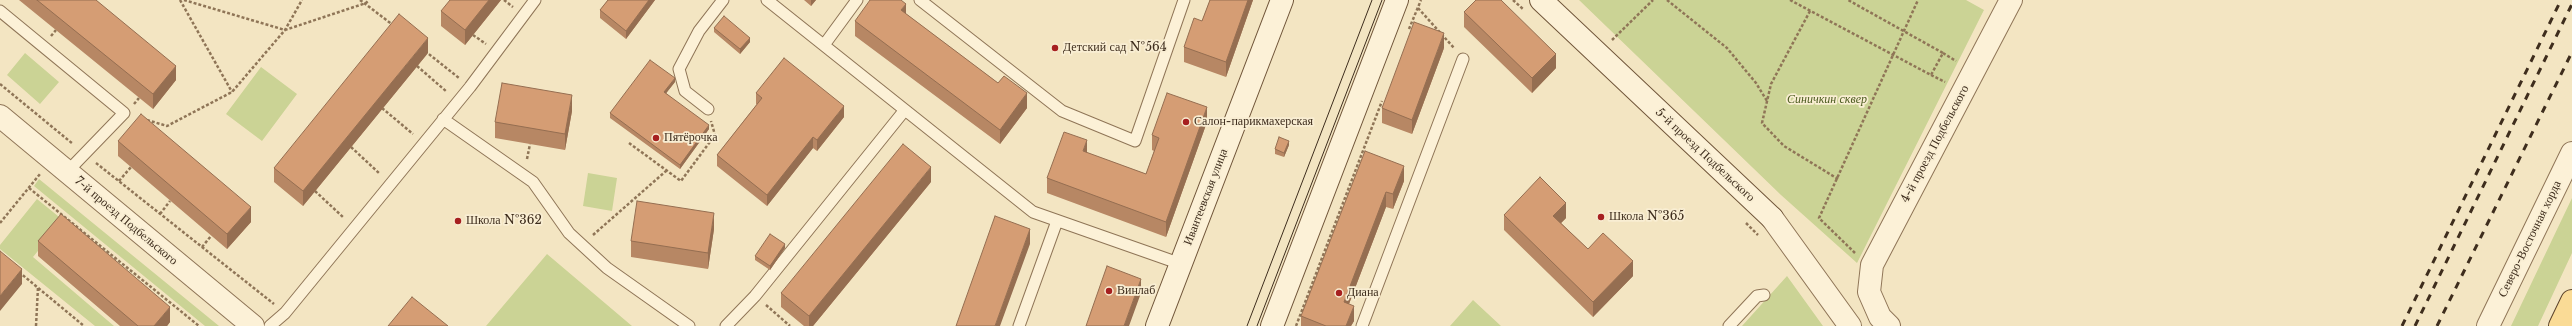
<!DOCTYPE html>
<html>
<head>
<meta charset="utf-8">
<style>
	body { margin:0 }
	canvas { display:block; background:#f3e5c2 }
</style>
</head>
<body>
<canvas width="2572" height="326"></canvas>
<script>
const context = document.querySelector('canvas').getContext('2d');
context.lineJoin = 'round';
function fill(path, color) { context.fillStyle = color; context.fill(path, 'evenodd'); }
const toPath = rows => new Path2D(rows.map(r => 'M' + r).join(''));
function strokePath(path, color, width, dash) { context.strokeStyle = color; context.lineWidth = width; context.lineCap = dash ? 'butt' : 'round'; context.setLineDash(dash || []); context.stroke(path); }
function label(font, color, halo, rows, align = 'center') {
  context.font = font + ' "Libre Baskerville",serif'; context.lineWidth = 3.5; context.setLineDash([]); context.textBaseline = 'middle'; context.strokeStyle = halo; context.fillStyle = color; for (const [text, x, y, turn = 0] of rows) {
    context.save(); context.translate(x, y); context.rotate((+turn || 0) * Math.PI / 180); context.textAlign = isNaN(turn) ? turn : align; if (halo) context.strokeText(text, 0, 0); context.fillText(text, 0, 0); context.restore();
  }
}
const green = toPath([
	[1579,0,1966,0,1984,10,1857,263,1781,195],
	[25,53,59,82,40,104,7,75],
	[261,67,297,94,262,141,226,114],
	[588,173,617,178,612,211,583,206],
	[39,179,219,326,205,326,34,186],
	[2572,198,2572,253,2538,326,2511,326],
	[37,199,85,238,60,224,33,257,114,326,95,326,0,249,0,245],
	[547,254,632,326,486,326],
	[1787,276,1823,326,1742,326],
	[1473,300,1501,326,1450,326]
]);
const path = toPath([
	[180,0,232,92],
	[184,0,285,30,366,3,369,0],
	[360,0,393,25],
	[504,0,513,7],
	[1513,0,1523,9],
	[1667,0,1727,48,1756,83,1767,101],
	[1790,0,1931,75,1943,53,1848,0],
	[1418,8,1454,48],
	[1810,11,1771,84,1762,123,1784,146,1838,179],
	[1409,29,1421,0],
	[473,35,486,44],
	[51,36,56,30],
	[1612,40,1653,0],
	[425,51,459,78],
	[1943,53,1956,61],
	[417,66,447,92],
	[1931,75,1945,82],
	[0,84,73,144],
	[134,104,139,98],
	[382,108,413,134],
	[147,120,167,126,232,92,285,30,302,0],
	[629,143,681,181,715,135,711,121],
	[351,147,380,174],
	[527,159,530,144],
	[96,163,274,304],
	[119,181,131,167],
	[29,188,199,326],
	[315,191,344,218],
	[160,214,170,201],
	[0,223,40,174],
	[1746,223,1758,235],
	[593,235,666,171],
	[202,247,211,236],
	[1855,253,1819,218,1918,0],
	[19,272,84,326],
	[766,305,790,326],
	[36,326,38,287],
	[1296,326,1382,101]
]);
const lane = toPath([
	[767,0,1033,212,1181,264],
	[920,0,1062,111,1135,141,1184,0],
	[0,11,124,113,67,172],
	[824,45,857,0],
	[708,109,685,91,679,69,699,31,723,0],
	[443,119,533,182,569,233,607,268,689,326],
	[270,326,285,313,470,87,535,0],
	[726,326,755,296,904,111],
	[1019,326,1057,221],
	[1362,326,1463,59],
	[1729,326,1757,296,1764,295]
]);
const street = toPath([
	[0,116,253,326],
	[1772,218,1850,326],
	[1889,326,1880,317,1869,292,1872,265,2011,0],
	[2488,326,2572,153]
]);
const secondary = toPath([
	[1541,0,1772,218],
	[1157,326,1282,0],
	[1272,326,1397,0]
]);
const primary = toPath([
	[2560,326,2572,301]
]);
const tram = toPath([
	[1247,326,1372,0],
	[1257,326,1382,0]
]);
const rail = toPath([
	[2402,326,2561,0],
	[2415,326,2572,4],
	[2437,326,2572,52]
]);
const wall = toPath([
	[19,0,96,0,176,80,153,109],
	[501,0,465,45,441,26,441,11],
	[608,0,655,0,626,39,600,18,600,10],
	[804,0,816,0,811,6],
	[1210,0,1253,0,1226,77,1184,62,1184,47,1202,21],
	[1464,12,1556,68,1532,93,1464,27],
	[906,14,998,83,1027,108,1000,144,855,36,855,21],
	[714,28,750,42,740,54,714,32],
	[1444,48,1412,134,1382,123,1382,108],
	[428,53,303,206,274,182,274,168],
	[675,82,666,93,709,129,680,169,610,118,610,113],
	[756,93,844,117,817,151,813,148,767,206,717,166,717,155,757,104,756,104],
	[572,111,565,150,495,138,495,122],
	[1207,122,1166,237,1047,193,1047,178,1087,153,1146,174,1154,151,1152,150,1152,135],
	[118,141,251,222,227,249,118,156],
	[1289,145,1284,157,1275,154,1275,149],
	[1365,151,1404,181,1393,209,1386,207,1349,304,1354,321,1351,326,1301,326,1301,316],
	[931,182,813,326,804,326,781,307,781,293],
	[1504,215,1566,218,1561,223,1588,249,1633,276,1593,317,1504,230],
	[714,229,708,269,631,257,631,241],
	[38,241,170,322,167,326,120,326,38,256],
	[785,248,770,270,755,260,755,256]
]);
const shadedWall = toPath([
	[489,0,501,0,465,45,465,30],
	[649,0,655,0,626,39,626,31],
	[811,0,816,0,811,6],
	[1248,0,1253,0,1226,77,1226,62],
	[906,4,906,19,901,10],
	[1444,33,1444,48,1412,134,1412,120],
	[428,38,428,53,303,206,303,191],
	[750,38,750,42,740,54,740,49],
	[1556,54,1556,68,1532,93,1532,78],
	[176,66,176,80,153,109,153,94],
	[675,78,675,82,664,96,664,92],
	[1027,93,1027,108,1000,144,1000,130],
	[572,95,572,111,565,150,565,134],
	[844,106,844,117,817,151,817,140],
	[1207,107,1207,122,1166,237,1166,222],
	[709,125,709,129,680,169,680,165],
	[813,137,813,148,767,206,767,195],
	[1087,140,1087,155,1083,151],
	[1289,141,1289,145,1284,157,1284,153],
	[1404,166,1404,181,1393,209,1393,194],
	[931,167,931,182,813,326,809,326,809,316],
	[1386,192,1386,207,1344,317,1344,302],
	[1566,203,1566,218,1553,231,1553,216],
	[251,207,251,222,227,249,227,234],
	[714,213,714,229,708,269,708,253],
	[1030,229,1030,244,1000,326,995,326],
	[785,244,785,248,770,270,770,266],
	[1633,261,1633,276,1593,317,1593,302],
	[22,269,22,284,0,311,0,296],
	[1141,279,1141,293,1129,326,1124,326],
	[1354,306,1354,321,1351,326,1346,326],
	[170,307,170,322,167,326,154,326]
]);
const building = toPath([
	[37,0,96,0,176,66,153,94,37,0],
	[450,0,489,0,465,30,441,11,450,0],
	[608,0,649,0,626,31,600,10,608,0],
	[870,0,901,0,906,4,901,10,998,83,1004,76,1027,93,1000,130,855,21,870,0],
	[1210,0,1248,0,1226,62,1184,47,1194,18,1202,21,1210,0],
	[1476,0,1501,0,1556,54,1532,78,1464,12,1476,0],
	[399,14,428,38,303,191,274,168,399,14],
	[724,16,750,38,740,49,714,28,724,16],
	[1414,22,1444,33,1412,120,1382,108,1414,22],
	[784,58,844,106,817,140,813,137,767,195,717,155,762,98,756,93,784,58],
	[650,60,675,78,664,92,709,125,680,165,610,113,650,60],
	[502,83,572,95,565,134,495,122,502,83],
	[1167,93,1207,107,1166,222,1047,178,1064,132,1087,140,1083,151,1146,174,1159,138,1152,135,1167,93],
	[141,114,251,207,227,234,118,141,141,114],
	[1279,137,1289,141,1284,153,1275,149,1279,137],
	[903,144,931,167,809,316,781,293,903,144],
	[1365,151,1404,166,1393,194,1386,192,1344,302,1354,306,1346,326,1326,326,1301,316,1365,151],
	[1540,177,1566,203,1553,216,1588,249,1603,233,1633,261,1593,302,1504,215,1540,177],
	[637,201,714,213,708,253,631,241,637,201],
	[61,214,170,307,154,326,138,326,38,241,61,214],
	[995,216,1030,229,995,326,956,326,995,216],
	[770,234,785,244,770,266,755,256,770,234],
	[0,251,22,269,0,296,0,251],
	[1107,266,1141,279,1124,326,1086,326,1107,266],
	[412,297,448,326,388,326,412,297]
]);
const markers = [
	[1055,48,4,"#a62020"],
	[1186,122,4,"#a62020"],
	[656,138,4,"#a62020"],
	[1601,217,4,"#a62020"],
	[458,221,4,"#a62020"],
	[1109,291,4,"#a62020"],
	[1339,293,4,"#a62020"]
];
const poiNames = [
	["Детский сад №564",1063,48],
	["Салон-парикмахерская",1194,122],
	["Пятёрочка",664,138],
	["Школа №365",1609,217],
	["Школа №362",466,221],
	["Винлаб",1117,291],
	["Диана",1347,293]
];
const parkNames = [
	["Синичкин сквер",1827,100]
];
const streetNames = [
	["4-й проезд Подбельского",1935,144,-62],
	["5-й проезд Подбельского",1705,155,43],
	["Ивантеевская улица",1206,197,-69],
	["7-й проезд Подбельского",126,221,40],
	["Северо-Восточная хорда",2530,239,-64]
];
fill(green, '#cbd395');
strokePath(lane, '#8f7557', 13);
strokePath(street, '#8f7557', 24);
strokePath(secondary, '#71563a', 24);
strokePath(primary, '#5d432b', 24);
strokePath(path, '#8f7557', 2.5, [3, 2]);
strokePath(lane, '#fcf1d7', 11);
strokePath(street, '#fcf1d7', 22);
strokePath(secondary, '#fcf1d7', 22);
strokePath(primary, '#fadb96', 22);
strokePath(tram, '#3e2d1d', 1);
strokePath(rail, '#3e2d1d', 3, [7, 7]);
fill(wall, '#b78764');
fill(shadedWall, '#956e51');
fill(building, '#d59d74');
strokePath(building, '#956e51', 1);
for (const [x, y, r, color] of markers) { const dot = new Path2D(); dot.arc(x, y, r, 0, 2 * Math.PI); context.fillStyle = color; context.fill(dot); strokePath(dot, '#f9eed3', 1.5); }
label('12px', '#3e2d1d', '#f9eed3', poiNames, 'left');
label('italic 12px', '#4d5c21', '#f9eed3', parkNames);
label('12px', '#3e2d1d', '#f9eed3', streetNames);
</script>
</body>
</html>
